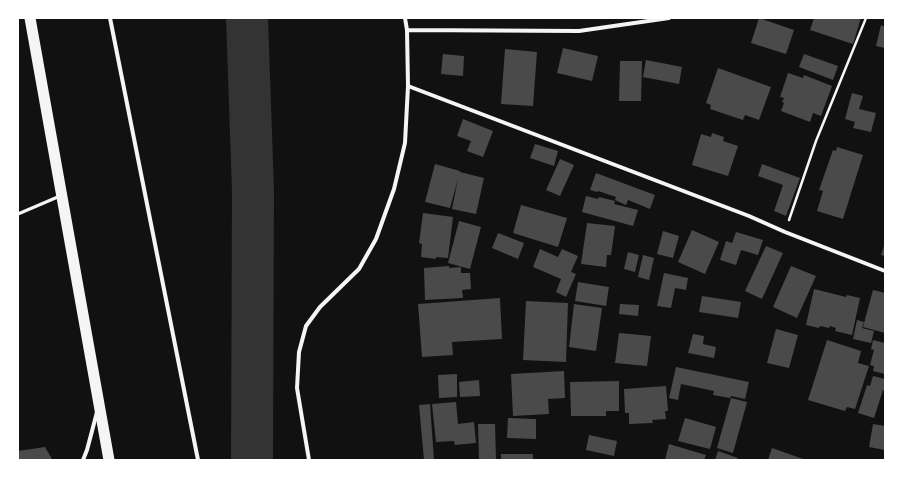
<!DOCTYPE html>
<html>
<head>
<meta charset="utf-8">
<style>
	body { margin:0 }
	#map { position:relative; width:903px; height:478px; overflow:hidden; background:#111; font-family:"Titillium Web",sans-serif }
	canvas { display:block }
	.frame { position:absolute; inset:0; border:19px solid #fff; pointer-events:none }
</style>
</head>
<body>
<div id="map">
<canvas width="903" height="478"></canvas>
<div class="frame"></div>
</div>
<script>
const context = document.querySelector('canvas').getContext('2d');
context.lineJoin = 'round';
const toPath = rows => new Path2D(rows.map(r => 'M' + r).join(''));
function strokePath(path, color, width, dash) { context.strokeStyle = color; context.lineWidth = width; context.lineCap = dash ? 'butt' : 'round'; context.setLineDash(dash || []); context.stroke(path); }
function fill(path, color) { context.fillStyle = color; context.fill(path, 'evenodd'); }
const river = toPath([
	[247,18,253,191,252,460]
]);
const building = toPath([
	[759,18,794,30,786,54,751,43],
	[814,18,861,18,853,44,810,30],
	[881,25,885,27,885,48,876,46],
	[563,48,598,56,592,81,557,73],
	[505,49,537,52,533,106,501,104],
	[443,54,464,56,463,76,441,74],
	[804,54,838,66,833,80,799,67],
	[646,60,682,67,679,84,643,77],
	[620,61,642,61,641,101,619,101],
	[718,68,771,87,759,120,745,115,743,120,710,109,711,105,706,103],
	[788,73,803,78,804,75,832,86,821,116,813,113,810,122,781,111,784,103,782,102,784,98,780,97],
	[852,93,863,96,859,109,876,113,871,132,853,128,855,122,845,119],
	[463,119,493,131,483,157,467,151,471,141,457,136],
	[712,133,724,137,723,141,738,146,728,176,692,165,701,134,711,137],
	[535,144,558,151,554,166,530,158],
	[837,147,863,155,843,219,817,211,823,191,819,190,833,150,836,151],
	[560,159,574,165,560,196,546,190],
	[435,164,460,171,460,172,484,178,476,214,452,209,458,179,450,208,425,202],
	[762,164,800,178,786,216,774,211,783,185,758,176],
	[596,173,655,195,650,209,628,200,626,205,615,200,616,197,598,191,597,192,590,190],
	[586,196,598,199,599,197,615,201,614,204,638,210,633,226,582,212],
	[521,205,567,218,558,247,513,233],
	[423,213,453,217,448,258,436,257,436,259,421,257,422,244,419,243],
	[459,221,481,227,470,269,448,263],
	[587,223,615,226,611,255,607,255,606,267,581,264],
	[692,230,719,242,705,274,678,262],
	[663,231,679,236,673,258,657,254],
	[736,232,763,240,758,255,741,250,736,265,720,260,726,241,732,243],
	[498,233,524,243,518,259,492,248],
	[885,243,885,256,881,255],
	[766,246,783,253,762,299,745,291],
	[540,249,558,257,562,249,578,256,571,272,576,274,566,297,556,292,561,279,533,267],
	[628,252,639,255,635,272,624,269],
	[643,255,654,258,649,280,638,277],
	[449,266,449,268,461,267,461,273,470,273,471,289,462,290,463,298,425,300,424,268],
	[791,266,816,276,797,318,773,307],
	[664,273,688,278,686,290,675,288,671,308,657,306],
	[578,282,609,287,606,306,575,301],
	[814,289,846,297,847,295,860,298,852,335,835,331,836,328,830,326,829,328,820,326,819,328,806,325],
	[873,290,885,293,885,333,863,327],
	[702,296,741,302,738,318,699,312],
	[500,298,502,339,452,342,453,355,422,357,418,304],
	[526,301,568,303,566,362,523,360],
	[574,304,602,308,596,351,569,347],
	[620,304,639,305,638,316,619,314],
	[857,320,864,322,862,328,874,331,871,343,853,339],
	[776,329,798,335,789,368,767,363],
	[619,333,651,336,647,366,615,363],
	[693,334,704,336,703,344,716,347,714,358,688,353],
	[827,340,861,351,858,363,869,366,855,409,847,407,845,411,808,400],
	[873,340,885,343,885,374,873,371,874,366,870,365,874,350,871,349],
	[676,367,749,382,745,399,731,396,730,398,713,395,714,391,681,384,678,400,669,398],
	[564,371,565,398,548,399,549,414,513,416,511,374],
	[457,374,457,397,439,398,438,375],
	[873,376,885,379,885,391,883,390,874,418,858,413,867,385,870,386],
	[479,380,480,396,460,397,459,382],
	[619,381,619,411,606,411,606,416,571,416,570,382],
	[666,386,668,411,665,411,666,419,652,420,653,423,629,424,629,413,625,413,624,389],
	[731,398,747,402,733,453,717,448],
	[456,402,458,424,474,422,476,443,455,445,454,441,436,442,432,404],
	[430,404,434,460,424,460,419,405],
	[508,418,536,419,536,439,507,438],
	[685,418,716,427,710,449,678,441],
	[478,424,495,424,496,460,479,460],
	[873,424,885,426,885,450,869,447],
	[589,435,617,441,614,456,586,450],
	[669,444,706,455,704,460,665,460],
	[45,447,52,459,46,460,18,460,18,451],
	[772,448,806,460,768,460],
	[718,451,738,458,737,460,715,460],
	[501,454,533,454,533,460,501,460]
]);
const path = toPath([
	[789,220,816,141,866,18]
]);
const service = toPath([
	[18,214,60,196]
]);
const minor = toPath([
	[110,18,198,460],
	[407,30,579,31,669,18],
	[408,86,749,216,785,232,885,271],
	[83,460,87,450,97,412],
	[309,460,297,388,299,352,306,326,320,307,359,269,376,239,394,189,405,143,408,86,407,30,405,18]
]);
const trunk = toPath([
	[30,18,109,460]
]);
strokePath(river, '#333', 42);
fill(building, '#4a4a4a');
strokePath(path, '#f5f5f5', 2.5);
strokePath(service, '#f5f5f5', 3);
strokePath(minor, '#f5f5f5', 4);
strokePath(trunk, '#f5f5f5', 11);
</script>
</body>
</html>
